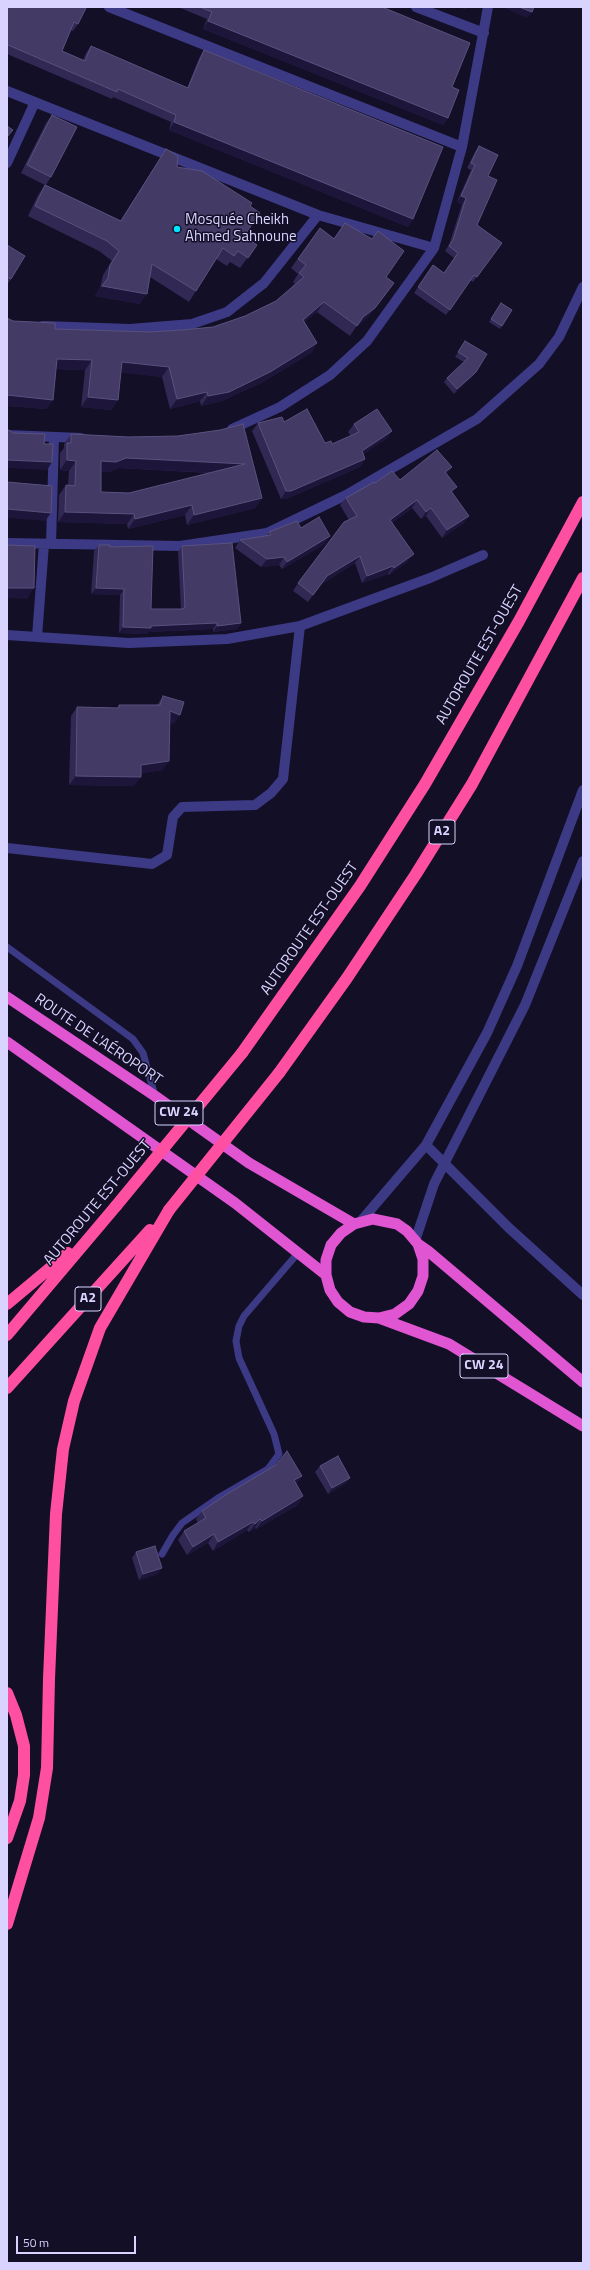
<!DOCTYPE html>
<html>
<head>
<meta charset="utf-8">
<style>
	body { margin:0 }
	#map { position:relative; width:590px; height:2270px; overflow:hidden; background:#130f26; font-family:"Titillium Web",sans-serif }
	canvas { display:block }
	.frame { position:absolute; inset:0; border:8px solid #d9d4ff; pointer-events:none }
	.scale { position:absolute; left:16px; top:2236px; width:120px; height:18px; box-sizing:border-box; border:2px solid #d9d4ff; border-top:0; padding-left:5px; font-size:12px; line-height:14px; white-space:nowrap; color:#d9d4ff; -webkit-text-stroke:3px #130f26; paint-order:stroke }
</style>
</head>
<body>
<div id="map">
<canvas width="590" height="2270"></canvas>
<div class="frame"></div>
<div class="scale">50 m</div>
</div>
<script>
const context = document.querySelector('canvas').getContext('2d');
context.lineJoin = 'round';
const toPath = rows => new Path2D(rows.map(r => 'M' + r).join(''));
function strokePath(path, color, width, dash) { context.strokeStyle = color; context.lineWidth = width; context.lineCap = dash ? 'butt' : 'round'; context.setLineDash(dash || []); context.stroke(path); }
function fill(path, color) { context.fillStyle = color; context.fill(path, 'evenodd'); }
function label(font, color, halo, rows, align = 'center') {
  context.font = font + ' "Titillium Web",sans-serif'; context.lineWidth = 3; context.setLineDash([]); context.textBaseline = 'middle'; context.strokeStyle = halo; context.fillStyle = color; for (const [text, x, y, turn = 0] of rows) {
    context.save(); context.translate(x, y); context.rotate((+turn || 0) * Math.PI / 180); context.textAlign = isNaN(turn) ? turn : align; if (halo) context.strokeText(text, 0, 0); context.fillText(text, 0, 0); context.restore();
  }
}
const service = toPath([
	[7,947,133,1039,143,1053,155,1096],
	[162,1554,173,1535,182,1523,218,1498,268,1469,279,1454,274,1434,239,1358,236,1341,239,1326,244,1316,298,1253]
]);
const minor = toPath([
	[109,7,462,147],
	[416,7,484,33],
	[7,91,318,215,434,248],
	[7,163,35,102],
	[43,326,130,329,192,324,227,312,264,283,318,215],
	[232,429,280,407,330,375,367,341,434,248,462,147,488,7],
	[7,435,81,438],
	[7,543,180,546,267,533,346,495,477,419,539,364,559,337,583,287],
	[51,544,54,437],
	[7,635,129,643,227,639,300,626,430,578,483,555],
	[37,637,44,544],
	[7,848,152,864,167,855,173,817,182,807,255,805,271,793,283,779,300,626],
	[426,1145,509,1228,583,1295],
	[361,1221,426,1145,487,1033,517,966,583,790],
	[415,1241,434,1184,525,1005,583,861]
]);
const trunk = toPath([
	[7,997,155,1096,249,1163,354,1224],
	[7,1042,235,1203,326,1275],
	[418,1244,428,1251,583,1382],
	[379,1318,395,1314,409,1304,418,1291,423,1276,423,1259,418,1244,407,1231,397,1224,373,1219,354,1224,341,1233,331,1245,326,1260,326,1275,330,1290,338,1302,350,1312,364,1317,379,1318,449,1344,583,1426]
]);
const motorway = toPath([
	[242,1053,360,886,425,784,519,621,583,502],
	[279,1073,347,978,416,874,472,784,583,578],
	[7,1304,68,1253],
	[7,1335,116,1206],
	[7,1388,150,1230],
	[7,1693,16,1715,24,1746,24,1775,20,1801,7,1838],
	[7,1924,39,1818,47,1768,49,1679,56,1514,63,1449,74,1401,100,1328,169,1210]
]);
const motorwayBridge = toPath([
	[116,1206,242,1053],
	[169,1210,279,1073]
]);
const wall = toPath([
	[7,7,84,7,78,24,73,31,70,30,62,51,83,60,86,53,91,46,187,88,199,58,204,50,413,219,408,227,169,130,171,122,113,97,112,99,7,54],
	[178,7,382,7,452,87,448,118,443,125,203,29,207,19],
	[52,115,51,177,46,185,120,221,166,149,177,167,250,206,244,236,257,245,240,268,230,262,227,266,216,259,189,302,150,277,140,304,95,296,100,288,103,275,112,261,99,251,28,216,38,195,45,185,21,173,46,123],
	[479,146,488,176,477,225,502,243,473,282,470,280,446,315,414,293,433,265,444,273,454,258,445,251,449,245,462,204,457,202,471,170,467,168,475,152],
	[345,223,386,277,394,283,368,317,356,327,350,336,317,312,304,322,317,343,311,353,263,382,222,401,201,406,200,401,170,409,162,377,121,372,112,410,81,407,85,370,56,369,53,400,46,409,7,406,7,318,13,321,55,329,149,332,182,330,213,327,245,316,276,301,295,284,293,282,298,274,291,268,320,228,334,238],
	[7,245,11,279,7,285],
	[501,303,512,310,500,329,489,322],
	[465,341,476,372,473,376,454,394,444,382,447,378,464,362,455,357],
	[284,422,325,443,332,444,351,436,348,432,354,424,392,431,386,439,363,454,365,459,360,467,286,499,281,499,252,431,258,423],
	[71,434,128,437,178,436,262,498,255,508,187,525,185,515,128,529,127,524,58,522,59,495,66,485,68,485,69,471,60,470,60,453,64,448,64,444],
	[119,468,210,473,129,493,101,492,101,471,109,472],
	[452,467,447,474,453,493,464,523,442,538,426,516,421,519,412,508,392,523,408,561,389,575,388,574,362,583,355,563,322,584,308,602,293,591,298,583,349,520,340,505,346,498,400,480],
	[301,528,325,544,282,569,279,565,261,567,235,548,240,540,267,536,269,532],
	[99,545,110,547,151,609,181,609,178,552,182,546,241,623,237,629,213,632,213,629,148,632,147,634,119,633,120,595,91,594,94,551],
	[163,696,174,724,170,722,163,770,141,773,134,786,69,785,71,716,77,707,117,708,119,705,157,705],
	[320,1466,350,1478,346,1483,328,1494,315,1472],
	[302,1476,296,1484,298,1505,256,1529,255,1528,249,1532,247,1530,213,1551,208,1543,187,1555,178,1540,184,1531,198,1523,196,1519,202,1511],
	[136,1552,158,1574,139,1580,132,1558]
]);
const shadedWall = toPath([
	[458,7,468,7,466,10],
	[502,7,519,7,532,12,527,18],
	[208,21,448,118,443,125,203,29],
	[174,122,413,219,408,227,169,130],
	[461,196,466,198,462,204,457,202],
	[394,283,368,317,356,327,350,336,363,317],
	[102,286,147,294,140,304,95,296],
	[324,302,317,312,296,330,303,320],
	[317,343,311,353,263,382,222,401,201,406,208,396],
	[57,359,92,360,85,370,50,369],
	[122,362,169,367,162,377,115,372],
	[476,372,473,376,454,394,457,389],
	[207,392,200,401,170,409,177,399],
	[7,395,53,400,46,409,7,406],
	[88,397,118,400,112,410,81,407],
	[392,431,386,439,357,459,362,451],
	[126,458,245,464,238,474,119,468,109,472,94,471,101,461],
	[365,459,360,467,286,499,281,499,286,491],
	[7,460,52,462,47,470,7,468],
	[67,460,76,461,69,471,60,470],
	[452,467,447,474,445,472],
	[457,487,452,494,451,491],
	[262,498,255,508,187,525,194,515],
	[417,500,412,508,385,528,390,520],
	[192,505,185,515,128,529,135,519],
	[431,508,426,516,421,519,426,512],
	[7,509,51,513,45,521,7,518],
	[65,512,134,514,127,524,58,522],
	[469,516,464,523,442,538,447,530],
	[330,536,325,544,282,569,287,562],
	[414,554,408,561,389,575,394,568],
	[360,556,355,563,322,584,308,602,327,576],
	[284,557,279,565,261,567,267,559],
	[393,566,388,574,362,583,367,576],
	[7,588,34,588,27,599,7,598],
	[96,588,124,589,120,595,91,594],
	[217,623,213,629,148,632,147,634,119,633,123,627],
	[241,623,237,629,213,632,217,626],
	[170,711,180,715,174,724,163,720],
	[169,761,163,770,134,774,141,765],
	[76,776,141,777,134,786,69,785],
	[302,1476,296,1484,294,1480],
	[350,1478,346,1483,328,1494,332,1488],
	[303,1496,298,1505,256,1529,262,1521],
	[260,1519,255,1528,249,1532,255,1524],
	[253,1522,247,1530,213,1551,218,1542],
	[214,1534,208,1543,187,1555,193,1547],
	[162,1568,158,1574,139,1580,143,1574]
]);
const building = toPath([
	[7,7,84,7,86,8,78,24,74,22,62,51,85,61,91,46,188,88,204,50,443,147,413,219,174,122,176,115,118,89,117,92,8,45,7,47,7,7],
	[200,7,382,7,470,43,452,87,459,90,448,118,208,21,212,12,200,7],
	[519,7,534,7,532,12,519,7],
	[52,115,77,127,51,177,27,165,52,115],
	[7,126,13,130,7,137,7,126],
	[479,146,498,155,488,176,497,180,477,225,502,243,477,277,474,275,450,310,418,287,433,265,444,273,458,253,449,246,453,240,466,198,461,196,475,165,471,163,479,146],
	[166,149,178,156,177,167,202,171,252,203,250,206,260,213,244,236,257,245,248,258,238,251,234,256,223,248,196,291,152,264,147,294,102,286,108,278,110,265,119,251,107,241,35,206,45,185,121,221,166,149],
	[345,223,372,239,378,231,404,251,386,277,394,283,375,308,363,317,357,326,324,302,303,320,317,343,270,372,229,392,208,396,207,392,177,399,169,367,122,362,118,400,88,397,92,360,57,359,53,400,7,395,7,318,13,321,55,323,55,329,149,332,182,330,213,327,245,316,276,301,304,277,299,273,306,265,298,259,320,228,334,239,345,223],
	[7,245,25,256,11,279,7,277,7,245],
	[501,303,512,310,502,326,491,319,501,303],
	[465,341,487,354,476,372,457,389,447,378,468,358,458,352,465,341],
	[307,409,325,443,331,441,332,444,359,432,354,424,377,409,392,431,362,451,365,459,291,491,286,491,258,423,282,417,284,422,307,409],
	[243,424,262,498,194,515,192,505,135,519,134,514,65,512,66,485,75,486,76,461,67,460,67,443,71,443,71,434,128,437,178,436,220,430,243,424],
	[126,458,245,464,129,493,101,492,101,461,116,462,126,458],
	[7,429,13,433,45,434,44,444,53,444,52,462,7,460,7,429],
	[437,450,452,467,445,472,457,487,451,491,469,516,447,530,431,508,426,512,417,500,390,520,414,554,394,568,393,566,367,576,360,556,327,576,313,595,298,583,344,522,357,516,346,498,374,482,375,483,392,471,400,480,437,450],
	[7,482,52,486,51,513,7,509,7,482],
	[319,517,330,536,287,562,284,557,267,559,240,540,271,535,269,532,297,521,301,528,319,517],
	[232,543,241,623,217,626,217,623,151,626,151,628,123,627,124,589,96,588,99,545,110,545,110,547,153,546,151,609,183,609,185,607,182,546,232,543],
	[7,545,35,546,34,588,7,588,7,545],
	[163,696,184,702,180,715,170,711,169,761,141,765,141,777,76,776,77,707,119,708,119,705,160,705,163,696],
	[287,1451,302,1476,294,1480,303,1496,262,1521,260,1519,255,1524,253,1522,218,1542,214,1534,193,1547,184,1531,206,1518,202,1511,227,1494,276,1465,287,1451],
	[338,1456,350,1478,332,1488,320,1466,338,1456],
	[155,1546,162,1568,143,1574,136,1552,155,1546]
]);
const markers = [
	[177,229,4,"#00e5ff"]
];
const shields = [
	[442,832,26],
	[179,1113,48],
	[88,1299,26],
	[484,1366,48]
];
const shieldNames = [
	["A2",442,832],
	["CW 24",179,1113],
	["A2",88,1299],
	["CW 24",484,1366]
];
const poiNames = [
	["Mosquée Cheikh",185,220],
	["Ahmed Sahnoune",185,237]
];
const streetNames = [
	["AUTOROUTE EST-OUEST",480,655,-60],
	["AUTOROUTE EST-OUEST",310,929,-55],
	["ROUTE DE L'AÉROPORT",98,1040,34],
	["AUTOROUTE EST-OUEST",98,1203,-50]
];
strokePath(service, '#3d3a85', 7);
strokePath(minor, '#3d3a85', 10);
strokePath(trunk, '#e055d1', 11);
strokePath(motorway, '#ff4fa3', 12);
strokePath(motorwayBridge, '#ff4fa3', 12);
fill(wall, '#312854');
fill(shadedWall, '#1d163a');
fill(building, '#433a66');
strokePath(building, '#5a527e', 1);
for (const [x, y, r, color] of markers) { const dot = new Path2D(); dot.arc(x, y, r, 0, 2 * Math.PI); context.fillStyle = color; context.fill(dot); strokePath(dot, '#130f26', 1.5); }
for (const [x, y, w] of shields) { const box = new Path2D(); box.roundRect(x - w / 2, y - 12, w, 24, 3); context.fillStyle = '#130f26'; context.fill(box); strokePath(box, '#d9d4ff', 1); }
label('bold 14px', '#d9d4ff', null, shieldNames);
label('15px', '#d9d4ff', '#130f26', poiNames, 'left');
label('15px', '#d9d4ff', '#130f26', streetNames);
</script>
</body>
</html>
